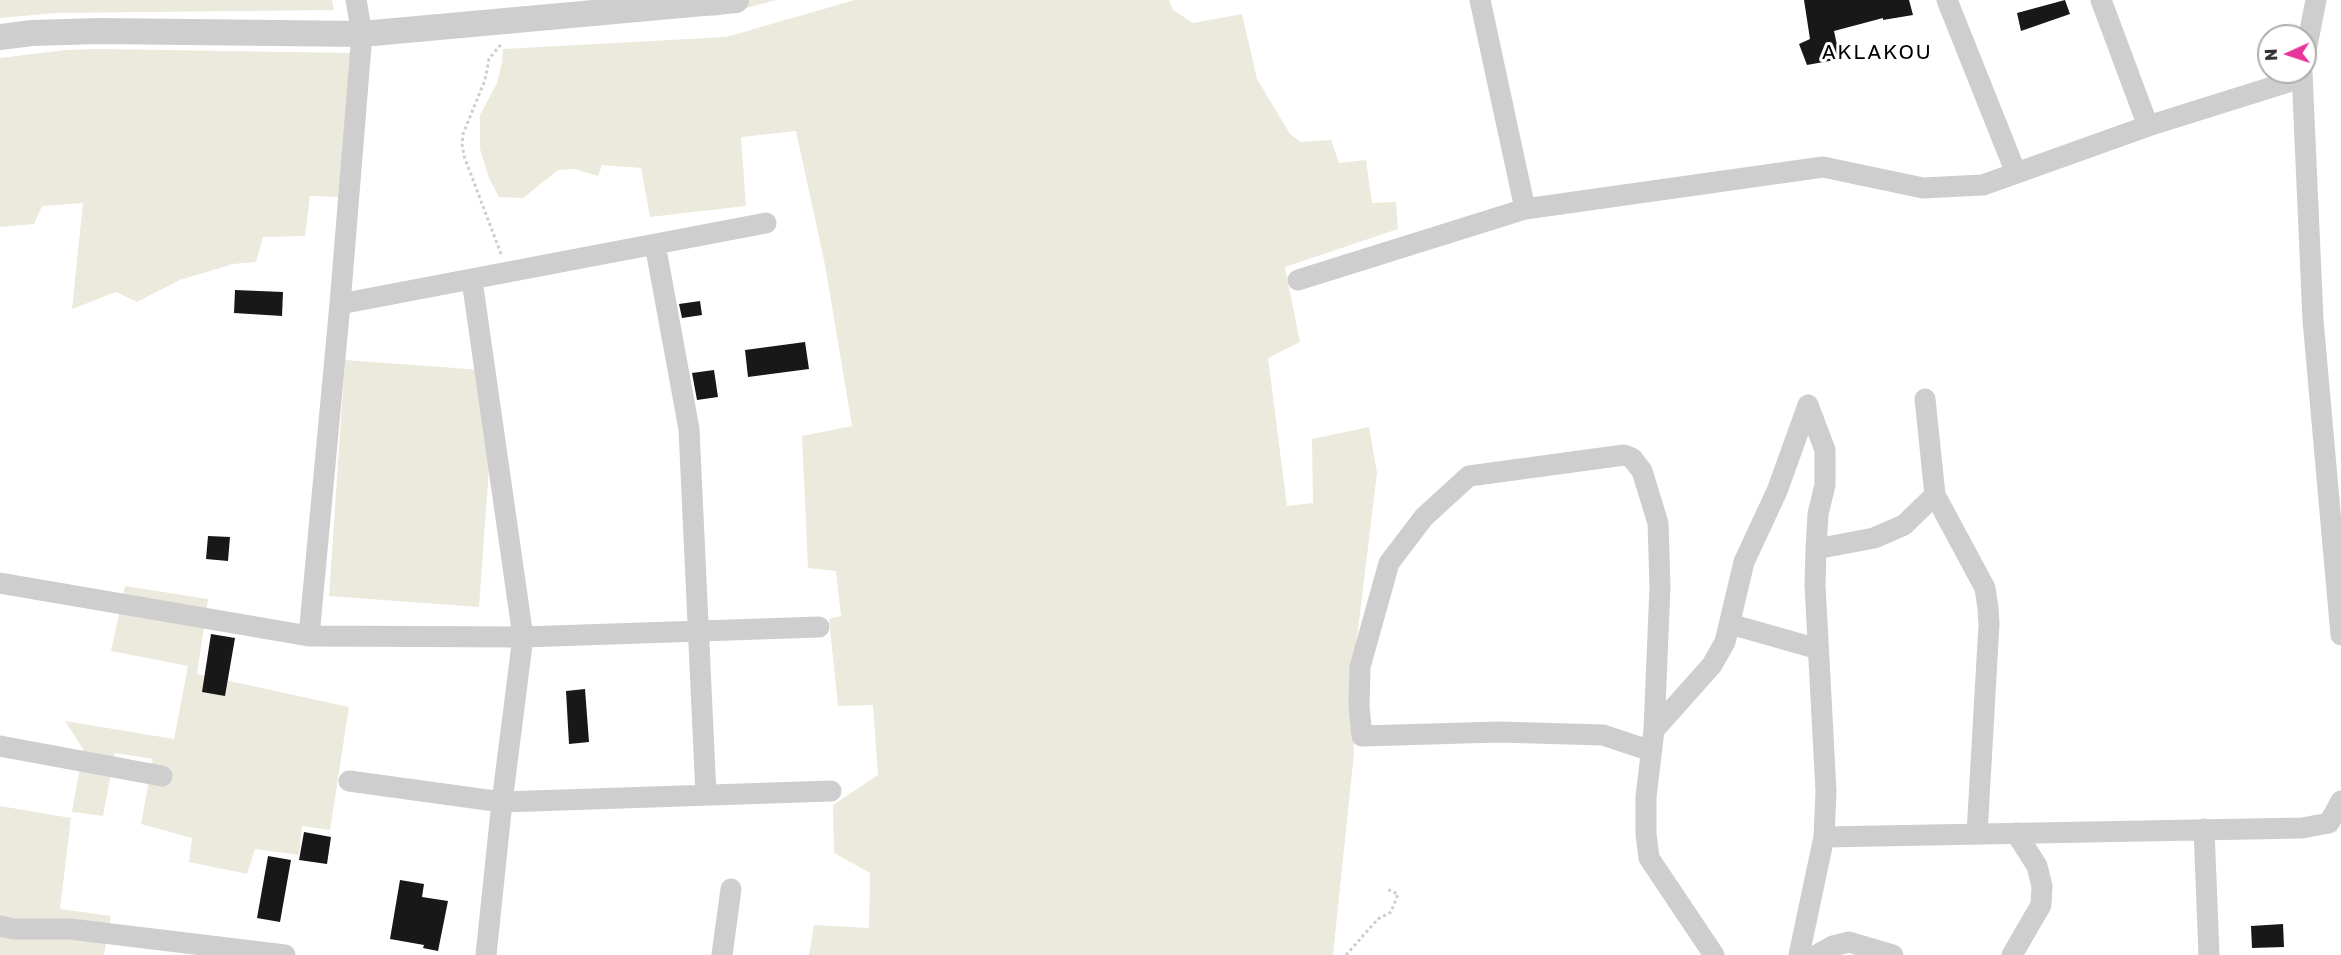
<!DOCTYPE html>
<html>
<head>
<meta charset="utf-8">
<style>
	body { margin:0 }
	#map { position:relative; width:2341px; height:955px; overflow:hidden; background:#fff; font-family:"Golos Text",sans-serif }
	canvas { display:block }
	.north { position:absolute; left:2257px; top:24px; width:60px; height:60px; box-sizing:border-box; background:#fff; border:2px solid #adadad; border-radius:50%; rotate:267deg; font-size:16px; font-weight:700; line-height:24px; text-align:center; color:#313131 }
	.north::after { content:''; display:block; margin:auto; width:21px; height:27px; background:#e7349b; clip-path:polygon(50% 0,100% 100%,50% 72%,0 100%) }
</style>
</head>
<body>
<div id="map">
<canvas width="2341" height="955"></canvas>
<div class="north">N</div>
</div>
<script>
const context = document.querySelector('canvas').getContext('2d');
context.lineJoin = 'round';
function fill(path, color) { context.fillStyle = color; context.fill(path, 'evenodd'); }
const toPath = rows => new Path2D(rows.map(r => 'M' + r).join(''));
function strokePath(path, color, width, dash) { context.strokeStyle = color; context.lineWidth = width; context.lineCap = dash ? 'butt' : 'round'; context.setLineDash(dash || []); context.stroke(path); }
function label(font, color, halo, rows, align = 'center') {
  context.font = font + ' "Golos Text",sans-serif'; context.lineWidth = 6; context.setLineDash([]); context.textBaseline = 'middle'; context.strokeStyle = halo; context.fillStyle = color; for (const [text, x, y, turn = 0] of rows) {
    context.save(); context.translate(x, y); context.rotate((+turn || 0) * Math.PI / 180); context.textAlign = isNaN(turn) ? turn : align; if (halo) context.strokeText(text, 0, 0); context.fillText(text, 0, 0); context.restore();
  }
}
const green = toPath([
	[0,0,332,0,334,10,56,13,0,18],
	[694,0,777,0,716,16,696,16],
	[855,0,1169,0,1173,10,1193,23,1242,14,1257,79,1290,134,1301,142,1331,140,1339,163,1366,160,1372,203,1396,202,1398,229,1285,267,1300,342,1268,358,1287,506,1313,503,1312,439,1369,427,1377,473,1352,679,1354,753,1333,955,809,955,814,925,869,928,870,873,834,853,833,805,878,775,873,705,838,706,829,619,841,616,836,571,808,568,802,436,852,426,825,265,796,131,741,137,746,206,650,217,641,168,602,165,598,176,575,169,558,170,523,198,499,197,489,178,480,149,480,115,497,83,502,62,503,49,726,37],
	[99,49,354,53,339,197,310,196,305,236,263,237,256,262,233,264,180,280,137,302,116,292,72,309,83,203,42,206,34,224,0,227,0,58,66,50],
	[345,360,496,371,479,607,329,596],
	[125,586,208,599,197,674,349,707,330,830,302,826,299,855,255,849,247,874,189,862,192,838,141,824,153,759,115,753,103,816,72,812,83,749,65,721,174,739,188,666,111,651],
	[0,806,71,818,60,909,111,916,104,955,0,955]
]);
const building = toPath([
	[1804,0,1909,0,1913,15,1883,20,1883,18,1834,31,1840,59,1807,65,1799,44,1810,39],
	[2065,0,2070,14,2021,31,2017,13],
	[235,290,283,292,282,316,234,313],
	[700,301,702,315,682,318,679,304],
	[805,342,809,369,748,377,745,350],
	[714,370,718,397,697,400,692,373],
	[208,536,230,537,228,561,206,559],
	[211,634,235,638,225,696,202,692],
	[585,689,589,742,569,744,566,691],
	[304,832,331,837,327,864,299,860],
	[268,856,291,860,280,922,257,918],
	[400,880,424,884,422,897,448,901,438,951,423,948,424,945,390,939],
	[2283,924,2284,947,2252,948,2251,926]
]);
const path = toPath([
	[501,254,464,156,462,144,463,134,485,80,489,59,502,43],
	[1346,955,1378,919,1391,912,1398,894,1387,889]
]);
const minor = toPath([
	[1480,0,1525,209],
	[1947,0,2016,173],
	[2101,0,2148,126],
	[2305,56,2316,0],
	[2302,72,2313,320,2341,635],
	[655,244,689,429,706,795],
	[472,280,523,637,502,802,486,955],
	[1298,280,1525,209,1823,167,1923,188,1983,185,2148,126,2301,78],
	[340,304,766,223],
	[1925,399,1935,495,1985,588,1988,608,1989,624,1977,834],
	[1808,405,1825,450,1825,485,1818,514,1816,549,1874,538,1904,525,1935,495],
	[0,583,309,636,523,637,819,627],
	[1730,624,1818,649],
	[309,636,340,304,362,34,356,0],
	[1654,730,1712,665,1725,642,1744,562,1777,491,1808,405],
	[0,746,162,776],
	[1651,751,1603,735,1499,732,1362,736,1359,706,1360,667,1389,563,1424,517,1469,476,1624,455,1632,458,1642,471,1658,523,1660,587,1654,730,1646,797,1646,834,1649,858,1714,955],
	[349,781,502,802,831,791],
	[2204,829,2209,955],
	[1824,837,2302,828,2329,823,2341,801],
	[0,926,13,929,70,929,285,955],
	[722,955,731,889],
	[1799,955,1824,837,1826,791,1815,585,1816,549],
	[1817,955,1833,946,1849,942,1893,955],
	[2012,955,2041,905,2042,886,2037,866,2016,833]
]);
const tertiary = toPath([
	[0,37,32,33,100,31,362,34,736,0]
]);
const quarterNames = [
	["AKLAKOU",1877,52]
];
fill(green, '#ebeadc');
fill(building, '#181818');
strokePath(path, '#cecece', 3, [3, 3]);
strokePath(minor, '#cecece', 21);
strokePath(tertiary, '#cecece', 26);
context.letterSpacing = '1.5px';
label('21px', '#000', '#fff', quarterNames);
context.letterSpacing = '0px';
</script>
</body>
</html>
